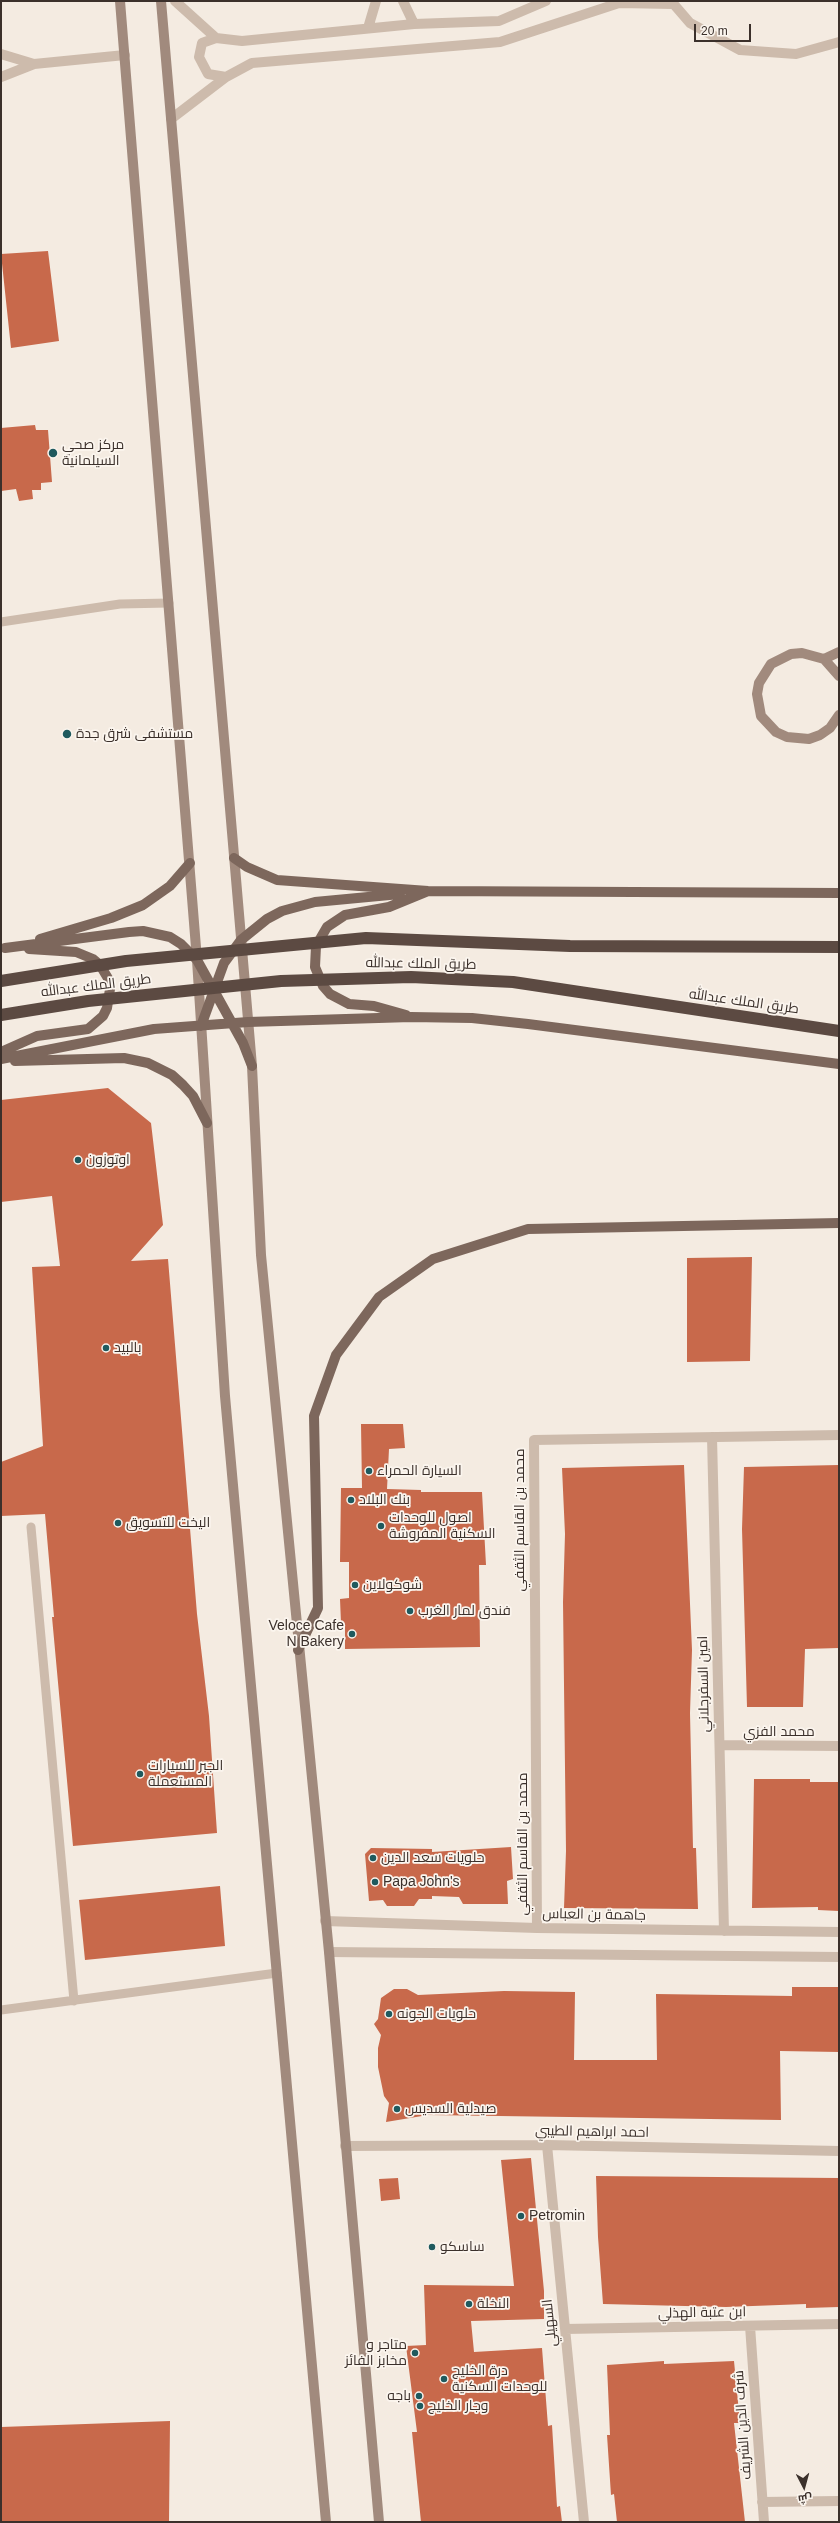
<!DOCTYPE html>
<html>
<head>
<meta charset="utf-8">
<style>
	body { margin:0 }
	#map { position:relative; width:840px; height:2523px; overflow:hidden; background:#f4ebe1; font-family:Helvetica,Cairo,sans-serif }
	canvas { display:block }
	.frame { position:absolute; inset:0; border:2px solid #3b302b; pointer-events:none }
	.north { position:absolute; left:784px; top:2467px; width:40px; height:40px; -webkit-text-stroke:3px #fbf5ee; paint-order:stroke; rotate:174deg; font-size:11px; font-weight:700; line-height:16px; text-align:center; color:#3b302b }
	.north::after { content:''; display:block; margin:auto; width:14px; height:18px; background:#3b302b; clip-path:polygon(50% 0,100% 100%,50% 72%,0 100%) }
	.scale { position:absolute; left:694px; top:24px; width:57px; height:18px; box-sizing:border-box; border:2px solid #3b302b; border-top:0; padding-left:5px; font-size:12px; line-height:14px; white-space:nowrap; color:#3b302b; -webkit-text-stroke:3px #fbf5ee; paint-order:stroke }
</style>
</head>
<body>
<div id="map">
<canvas width="840" height="2523"></canvas>
<div class="frame"></div>
<div class="north">ش</div>
<div class="scale">20 m</div>
</div>
<script>
const context = document.querySelector('canvas').getContext('2d');
context.lineJoin = 'round';
function fill(path, color) { context.fillStyle = color; context.fill(path, 'evenodd'); }
const toPath = rows => new Path2D(rows.map(r => 'M' + r).join(''));
function strokePath(path, color, width, dash) { context.strokeStyle = color; context.lineWidth = width; context.lineCap = dash ? 'butt' : 'round'; context.setLineDash(dash || []); context.stroke(path); }
function label(font, color, halo, rows, align = 'center') {
  context.font = font + ' Helvetica,Cairo,sans-serif'; context.lineWidth = 3.5; context.setLineDash([]); context.textBaseline = 'middle'; context.strokeStyle = halo; context.fillStyle = color; for (const [text, x, y, turn = 0] of rows) {
    context.save(); context.translate(x, y); context.rotate((+turn || 0) * Math.PI / 180); context.textAlign = isNaN(turn) ? turn : align; if (halo) context.strokeText(text, 0, 0); context.fillText(text, 0, 0); context.restore();
  }
}
const building = toPath([
	[48,251,59,341,11,348,1,254],
	[35,425,36,430,48,430,52,482,41,483,41,490,32,490,33,499,19,501,16,489,1,491,1,428],
	[108,1088,151,1123,163,1225,131,1261,168,1259,197,1614,209,1716,217,1833,73,1846,52,1617,54,1617,45,1514,1,1516,1,1462,43,1446,32,1267,60,1266,52,1196,1,1202,1,1100],
	[752,1257,750,1361,687,1362,687,1258],
	[361,1424,403,1424,405,1448,389,1449,387,1489,421,1490,421,1492,482,1492,486,1565,479,1565,480,1647,345,1649,345,1624,341,1623,340,1599,349,1598,349,1562,340,1562,341,1488,362,1488],
	[684,1465,692,1650,690,1713,693,1848,696,1848,698,1909,564,1908,566,1851,563,1602,565,1534,562,1468],
	[839,1465,839,1648,805,1649,803,1707,747,1707,742,1529,744,1467],
	[754,1779,810,1779,810,1782,839,1782,839,1911,818,1910,818,1907,752,1908],
	[511,1847,513,1879,507,1881,508,1904,463,1904,459,1897,432,1896,432,1899,419,1899,414,1906,387,1906,383,1900,369,1901,365,1854,371,1848,432,1849,432,1852],
	[220,1886,225,1946,85,1960,79,1900],
	[792,1987,839,1987,839,2052,780,2051,781,2120,428,2115,386,2122,389,2103,384,2096,378,2067,378,2048,381,2035,374,2024,378,2019,381,1998,394,1989,407,1989,418,1995,504,1991,575,1992,574,2060,657,2060,656,1994,792,1996],
	[531,2158,544,2291,544,2319,471,2321,474,2352,542,2348,548,2426,552,2425,557,2507,560,2506,562,2522,421,2522,412,2432,417,2432,406,2346,426,2345,424,2285,514,2286,501,2160],
	[596,2176,839,2178,839,2307,806,2308,806,2304,726,2307,603,2304,598,2237],
	[398,2178,400,2199,381,2201,379,2179],
	[664,2361,664,2364,734,2361,740,2423,734,2423,745,2522,617,2522,614,2494,611,2495,607,2435,610,2435,607,2365],
	[170,2421,169,2522,1,2522,1,2427]
]);
const lane = toPath([
	[1,622,120,604,169,603],
	[31,1527,74,2001],
	[1,2010,277,1973]
]);
const street = toPath([
	[175,1,216,38],
	[403,1,414,24],
	[546,1,499,21,414,24,242,41,216,38,202,43,199,57,208,74,226,77,252,63,500,42,619,3,673,4],
	[671,1,690,23,740,50,796,54,839,42],
	[368,28,376,1],
	[1,54,34,64],
	[1,77,34,64,125,55],
	[171,119,226,77],
	[712,1437,724,1931],
	[720,1745,839,1746],
	[325,1921,537,1928,839,1932],
	[537,1928,534,1440,839,1435],
	[329,1952,839,1957],
	[547,2145,584,2522],
	[345,2146,547,2145,839,2151],
	[750,2326,764,2522],
	[565,2329,839,2324],
	[762,2502,839,2501]
]);
const secondary = toPath([
	[120,1,197,960,225,1396,326,2522],
	[161,1,252,1066,261,1255,329,1952,379,2522],
	[824,659,839,652],
	[839,676,824,659,802,653,791,654,771,664,759,683,757,694,761,716,776,732,787,737,809,739,820,735,830,728,839,715]
]);
const primary = toPath([
	[234,858,247,867,277,880,428,891,839,893],
	[40,939,111,918,143,905,170,886,190,863],
	[5,948,129,932,143,931,170,937,181,944,197,960,243,1043,252,1066],
	[406,1015,374,1006,349,1004,330,994,323,986,315,967,316,946,327,927,345,915,389,907,428,891],
	[201,1026,224,963,241,940,267,919,282,911,315,902,400,894],
	[1,1052,37,1036,88,1029,103,1016,107,1008,110,989,109,980,100,965,93,959,76,952,29,949],
	[1,1059,154,1029,248,1022,411,1017,472,1018,528,1024,839,1064],
	[15,1061,124,1058,148,1063,172,1075,183,1085,193,1096,207,1123],
	[298,1650,318,1608,314,1416,336,1355,379,1297,433,1259,528,1229,839,1223]
]);
const highwayBridge = toPath([
	[1,981,126,961,366,938,570,946,839,947],
	[1,1015,88,1001,281,981,411,977,513,982,839,1031]
]);
const markers = [
	[53,453,5,"#1f5a5e"],
	[67,734,5,"#1f5a5e"],
	[78,1160,4,"#1f5a5e"],
	[106,1348,4,"#1f5a5e"],
	[369,1471,4,"#1f5a5e"],
	[351,1500,4,"#1f5a5e"],
	[118,1523,4,"#1f5a5e"],
	[381,1526,4,"#1f5a5e"],
	[355,1585,4,"#1f5a5e"],
	[410,1611,4,"#1f5a5e"],
	[352,1634,4,"#1f5a5e"],
	[140,1774,4,"#1f5a5e"],
	[373,1858,4,"#1f5a5e"],
	[375,1882,4,"#1f5a5e"],
	[389,2014,4,"#1f5a5e"],
	[397,2109,4,"#1f5a5e"],
	[521,2216,4,"#1f5a5e"],
	[432,2247,4,"#1f5a5e"],
	[469,2304,4,"#1f5a5e"],
	[415,2353,4,"#1f5a5e"],
	[444,2379,4,"#1f5a5e"],
	[419,2396,4,"#1f5a5e"],
	[420,2406,4,"#1f5a5e"]
];
const poiNames = [
	["مركز صحي",62,445],
	["السيلمانية",62,461],
	["مستشفى شرق جدة",76,734],
	["اوتوزون",86,1160],
	["بالبيد",114,1348],
	["السيارة الحمراء",377,1471],
	["بنك البلاد",359,1500],
	["اصول للوحدات",389,1518],
	["السكنية المفروشة",389,1534],
	["اليخت للتسويق",126,1523],
	["شوكولاين",363,1585],
	["فندق لمار الغرب",418,1611],
	["Veloce Cafe",344,1626,"right"],
	["N Bakery",344,1642,"right"],
	["الجبر للسيارات",148,1766],
	["المستعملة",148,1782],
	["حلويات سعد الدين",381,1858],
	["Papa John's",383,1882],
	["حلويات الجونه",397,2014],
	["صيدلية السديس",405,2109],
	["Petromin",529,2216],
	["ساسكو",440,2247],
	["النخلة",477,2304],
	["متاجر و",407,2345,"right"],
	["مخابز الفائز",407,2361,"right"],
	["درة الخليج",452,2371],
	["للوحدات السكنية",452,2387],
	["باجه",411,2396,"right"],
	["وجار الخليج",428,2406]
];
const streetNames = [
	["طريق الملك عبدالله",421,964,1],
	["طريق الملك عبدالله",96,986,-7],
	["طريق الملك عبدالله",744,1002,8],
	["محمد بن القاسم الثقفي",520,1520,-90],
	["امين السفرجلاني",704,1684,-91],
	["محمد الفزي",779,1732],
	["محمد بن القاسم الثقفي",523,1844,-90],
	["جاهمة بن العباس",594,1915,1],
	["احمد ابراهيم الطيبي",592,2132,1],
	["ابن عتبة الهذلي",702,2313,-1],
	["السهيلي",550,2323,-96],
	["شرف الدين الشريف",743,2425,-94]
];
fill(building, '#c8694b');
strokePath(lane, '#cdbbac', 9);
strokePath(street, '#cdbbac', 10);
strokePath(secondary, '#a18a7d', 10);
strokePath(primary, '#7d675c', 10);
strokePath(highwayBridge, '#5c4a42', 12);
for (const [x, y, r, color] of markers) { const dot = new Path2D(); dot.arc(x, y, r, 0, 2 * Math.PI); context.fillStyle = color; context.fill(dot); strokePath(dot, '#fbf5ee', 1.5); }
label('14px', '#3b302b', '#fbf5ee', poiNames, 'left');
label('14px', '#3b302b', '#fbf5ee', streetNames);
</script>
</body>
</html>
